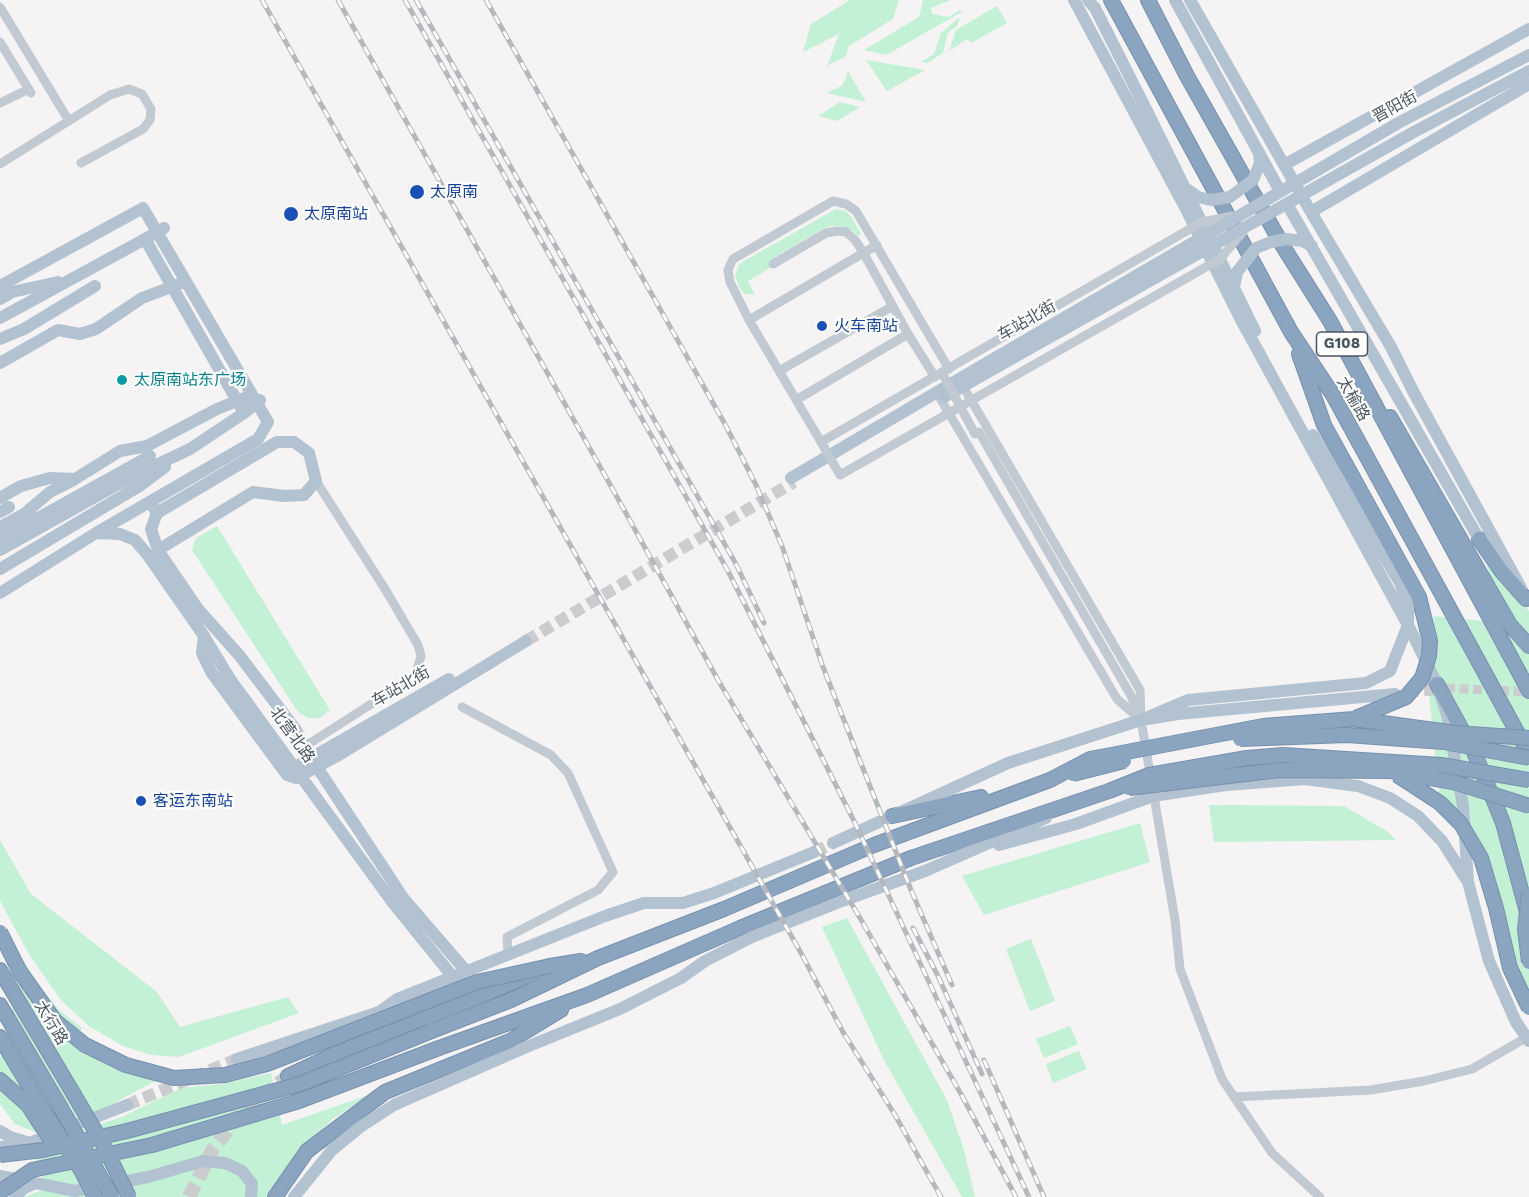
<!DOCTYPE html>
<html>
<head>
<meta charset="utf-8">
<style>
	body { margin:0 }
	canvas { display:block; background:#f5f3f3 }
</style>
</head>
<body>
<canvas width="1529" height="1197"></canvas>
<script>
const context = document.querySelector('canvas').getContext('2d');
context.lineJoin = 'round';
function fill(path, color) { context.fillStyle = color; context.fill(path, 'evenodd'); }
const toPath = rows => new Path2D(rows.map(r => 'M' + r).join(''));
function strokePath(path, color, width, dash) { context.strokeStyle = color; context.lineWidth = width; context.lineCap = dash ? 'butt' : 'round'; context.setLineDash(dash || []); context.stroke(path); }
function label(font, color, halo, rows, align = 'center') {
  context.font = font + ' "Work Sans","Noto Sans SC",sans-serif'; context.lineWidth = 4.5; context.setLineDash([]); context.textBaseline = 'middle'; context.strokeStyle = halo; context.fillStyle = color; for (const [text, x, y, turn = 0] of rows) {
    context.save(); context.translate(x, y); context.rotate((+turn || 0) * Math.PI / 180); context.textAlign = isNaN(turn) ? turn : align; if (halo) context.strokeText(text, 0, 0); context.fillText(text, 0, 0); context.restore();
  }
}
const green = toPath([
	[850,0,899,0,893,19,849,46,846,56,827,66,839,34,803,52,811,24],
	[923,0,951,0,931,8,932,14,948,17,960,10,962,12,886,55,864,50,919,17],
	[997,6,1007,23,971,43,967,39,949,51,956,30],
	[960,17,957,26,948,33,943,53,927,63,921,62,934,54,941,33],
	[866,60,925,70,887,91],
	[848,71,866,102,827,93,843,85],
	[840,102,860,107,837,121,818,116],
	[836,209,845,211,850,215,861,234,858,236,853,231,840,226,832,226,823,229,775,257,772,267,748,281,755,295,745,294,740,289,735,276,739,265,742,262],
	[217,526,330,710,320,718,308,718,298,712,192,550,196,538],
	[1487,565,1529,611,1529,994,1521,980,1490,863,1471,826,1439,794,1428,683,1434,616,1501,623],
	[1209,805,1344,806,1388,832,1396,840,1214,842],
	[1140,823,1150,862,984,915,962,876],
	[0,840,31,894,157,992,180,1027,288,997,299,1013,179,1057,151,1055,123,1046,89,1026,61,1000,30,956,0,901],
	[847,918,947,1100,964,1150,975,1197,962,1197,885,1062,822,927],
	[1031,939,1055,1001,1030,1011,1006,949],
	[23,960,45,993,60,1011,82,1028,72,1045,113,1068,157,1080,105,1108,35,1132,15,1124,0,1104,0,1060],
	[1070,1026,1078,1044,1044,1058,1036,1039],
	[1079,1051,1087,1069,1053,1083,1046,1064],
	[271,1073,282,1125,371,1094,334,1118,301,1148,266,1197,23,1197,46,1189,33,1146,122,1117,181,1088,221,1084]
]);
const minorTunnel = toPath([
	[1446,688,1529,692]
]);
const majorTunnel = toPath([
	[526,641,794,482],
	[1406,692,1446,688],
	[814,852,833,843],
	[127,1105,237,1059]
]);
const highwayTunnel = toPath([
	[189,1197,213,1149,242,1112,288,1076]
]);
const minor = toPath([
	[0,7,69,121],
	[0,42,31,93],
	[0,103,29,89],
	[0,164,110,95,129,89,142,94,151,109,150,120,143,129,81,163],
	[773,264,826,233,837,231,846,232,855,240,863,252,908,334,796,400],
	[749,320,877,245],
	[908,334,935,377],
	[779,371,893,306],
	[960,381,1140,690,1141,720,1175,920,1180,969,1222,1079,1272,1153,1320,1197],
	[937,393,1117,699,1141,720],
	[979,432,1130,694,1138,712],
	[821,442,749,320,730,282,728,270,733,259,833,201,846,204,856,211,949,369],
	[462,707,551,755,568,773,613,872,598,890,507,937,508,954],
	[304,747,415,676,421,656,418,645,385,589,316,481],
	[1234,1097,1371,1090,1424,1081,1472,1069,1529,1036]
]);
const major = toPath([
	[1074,0,1187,211,1240,318,1408,625,1437,684,1447,715,1463,806,1468,882,1489,961,1516,1022,1529,1041],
	[1088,0,1095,8,1150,117,1255,331],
	[1175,0,1280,191],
	[1190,0,1311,212,1391,347,1414,393,1521,588],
	[1284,165,1529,29],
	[1287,204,1479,539],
	[1311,212,1529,84],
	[0,286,143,208,268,422,258,439,96,533,0,593],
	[0,299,12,292,58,282],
	[0,318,145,239],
	[0,339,24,329,95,286],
	[0,363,58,330,80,334,96,329,142,298,182,283],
	[944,397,981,376],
	[791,478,978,368],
	[0,498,21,486,50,478,75,479,120,451,147,446,217,409,252,395],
	[150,502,157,513,151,529,158,550,198,609,239,655,296,730,311,758,404,899,466,971],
	[0,512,9,507],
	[157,513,277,442,294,442,309,453,316,481,304,495,284,496,253,492,158,550],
	[0,527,24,514,50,492,74,480],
	[97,533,120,534,135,540,147,554,204,636,230,679,393,903,453,977],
	[0,539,150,456],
	[0,550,129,478,190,449,244,413],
	[0,569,141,485,165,467],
	[204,636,202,653,211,672,287,775,296,778,339,755,526,641],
	[1141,720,1188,700,1366,683,1390,671,1408,625,1408,605,1400,583,1313,435],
	[295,767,449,679],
	[833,843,1008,763,1141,720,1178,714,1395,694],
	[999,845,1076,824,1153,796,1226,785,1305,779,1358,786,1390,798,1418,816,1442,841,1466,879],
	[237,1059,379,1012,397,999,605,916,644,903,683,903,714,893,814,852],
	[0,1131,10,1137,27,1142],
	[0,1147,24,1145,127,1105],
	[0,1176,75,1191,148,1177,203,1161,225,1163,242,1171,252,1184,251,1197],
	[15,1197,23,1189,35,1183],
	[294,1197,332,1150,360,1127,394,1105,524,1048,620,1009,681,978,705,961,752,937,842,901,925,871,1046,818]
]);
const highway = toPath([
	[1111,0,1291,332,1333,395,1529,754],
	[1148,0,1187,76,1284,248,1330,321,1529,691],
	[1299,354,1324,425,1419,597,1430,641],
	[1390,417,1510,625,1529,646],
	[1479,539,1502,572,1526,599],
	[1437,684,1474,752,1503,823,1527,912],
	[892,816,981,797],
	[0,970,73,1093],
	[0,1005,58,1103],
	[429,1032,511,1000,598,958,724,909,874,845,1050,780],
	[0,1037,45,1113],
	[439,1048,587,995,740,928,911,858,1109,791],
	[288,1076,335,1054,480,996,550,966,581,961],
	[0,1080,28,1105,37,1119],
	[275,1197,307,1151,385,1092,510,1041,561,1010]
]);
const rail = toPath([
	[262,0,801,953,843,1032,895,1115,941,1197],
	[338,0,612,488,718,680,860,918,961,1094,1016,1197],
	[405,0,728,571,854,821,1029,1197],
	[416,0,736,564,764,623],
	[486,0,726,426,756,485,782,546,823,667,911,890,952,985],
	[913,928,938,976,982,1074],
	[984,1060,1044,1197]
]);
const minorBridge = toPath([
	[1233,216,1202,222,821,442,840,475,1220,259,1245,229],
	[942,373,975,434]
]);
const majorBridge = toPath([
	[1185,188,1198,197,1211,200,1230,197,1253,180,1260,163,1259,153],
	[164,228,145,239,244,413,260,400],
	[1234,287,1237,272,1256,248,1271,242,1287,239,1302,241,1312,246],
	[978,368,1400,122,1529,55],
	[981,376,1412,133,1529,71]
]);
const highwayBridge = toPath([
	[1356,718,1406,697,1422,678,1429,656,1430,641],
	[1240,739,1347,735,1444,742,1529,758],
	[1073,774,1124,761],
	[1397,775,1440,803,1461,824,1481,858,1496,908,1510,968,1529,1008],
	[1050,780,1090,759,1263,726,1354,719,1456,733,1529,738],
	[1129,788,1279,770,1390,771,1457,783,1529,806],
	[1109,791,1149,775,1247,758,1283,755,1441,765,1529,780],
	[1529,894,1525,929,1529,962],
	[0,932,20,972,55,1021,85,1045,126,1065,174,1078,225,1075,267,1064,477,982,550,966],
	[73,1093,103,1144,129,1197],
	[58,1103,112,1197],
	[45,1113,81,1170,95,1197],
	[37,1119,51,1140],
	[0,1155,43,1150,127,1131,300,1084,429,1032],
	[0,1192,32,1170,152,1145,299,1101,439,1048]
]);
const markers = [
	[417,192,8,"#1a4fb4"],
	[291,214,8,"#1a4fb4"],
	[822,326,6,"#1a4fb4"],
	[122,380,6,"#0f9aa8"],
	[141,801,6,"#1a4fb4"]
];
const shields = [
	[1342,344,51]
];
const shieldNames = [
	["G108",1342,344]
];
const streetNames = [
	["晋阳街",1395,107,-29],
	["车站北街",1027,321,-30],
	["太榆路",1353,399,60],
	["车站北街",401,687,-30],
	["北营北路",292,735,54],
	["太行路",51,1023,59]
];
const transitNames = [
	["太原南",430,192],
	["太原南站",304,214],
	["火车南站",834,326],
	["客运东南站",153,801]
];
const cultureNames = [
	["太原南站东广场",134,380]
];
fill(green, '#c3f1d5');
strokePath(minorTunnel, '#caccce', 9, [9, 4.5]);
strokePath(majorTunnel, '#caccce', 12, [12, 6]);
strokePath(highwayTunnel, '#caccce', 14, [14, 7]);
strokePath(highway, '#7690ad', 16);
strokePath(minor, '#c1cad2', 9);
strokePath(major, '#b3c2d1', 12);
strokePath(highway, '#8ba5c1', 14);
strokePath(rail, '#b5b8bd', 5);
strokePath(rail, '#fff', 3, [9]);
strokePath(highwayBridge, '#7690ad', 16, []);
strokePath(minorBridge, '#c1cad2', 9);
strokePath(majorBridge, '#b3c2d1', 12);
strokePath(highwayBridge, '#8ba5c1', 14);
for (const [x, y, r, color] of markers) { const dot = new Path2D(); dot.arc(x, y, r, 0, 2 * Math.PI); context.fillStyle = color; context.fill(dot); strokePath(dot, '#fff', 2); }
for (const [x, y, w] of shields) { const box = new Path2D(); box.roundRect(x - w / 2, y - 12, w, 24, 4.5); context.fillStyle = '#fff'; context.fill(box); strokePath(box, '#4a5661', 1.5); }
label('bold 15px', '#4a5661', null, shieldNames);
label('16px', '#4a5661', '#fff', streetNames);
label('16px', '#164399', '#fff', transitNames, 'left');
label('16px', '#0d838f', '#fff', cultureNames, 'left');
</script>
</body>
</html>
